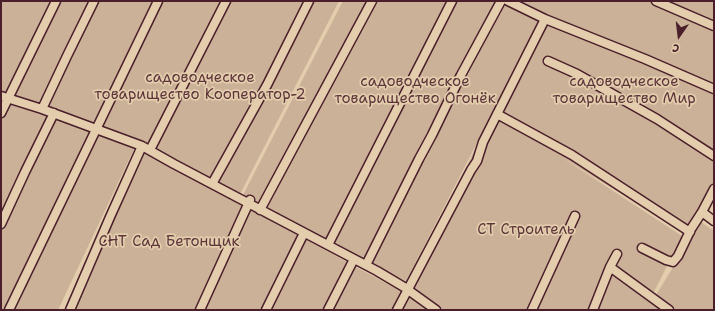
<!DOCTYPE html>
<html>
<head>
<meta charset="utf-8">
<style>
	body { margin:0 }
	#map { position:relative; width:715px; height:311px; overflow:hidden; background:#e3cdac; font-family:"Shantell Sans",sans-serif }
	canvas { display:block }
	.frame { position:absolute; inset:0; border:2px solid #4a1f2b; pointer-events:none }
	.north { position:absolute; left:659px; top:16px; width:40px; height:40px; -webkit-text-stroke:3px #e3cdac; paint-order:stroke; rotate:194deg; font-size:11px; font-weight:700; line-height:16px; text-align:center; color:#4a1f2b }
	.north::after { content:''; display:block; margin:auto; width:14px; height:18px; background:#4a1f2b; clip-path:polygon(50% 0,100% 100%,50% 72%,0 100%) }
</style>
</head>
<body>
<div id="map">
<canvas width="715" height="311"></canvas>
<div class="frame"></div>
<div class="north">С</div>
</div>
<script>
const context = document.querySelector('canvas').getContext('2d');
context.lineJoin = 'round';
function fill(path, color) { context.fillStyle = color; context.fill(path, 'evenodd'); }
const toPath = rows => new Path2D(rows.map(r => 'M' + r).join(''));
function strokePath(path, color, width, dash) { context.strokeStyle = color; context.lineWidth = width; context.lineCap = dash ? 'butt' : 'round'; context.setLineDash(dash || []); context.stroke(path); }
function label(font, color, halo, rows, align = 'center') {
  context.font = font + ' "Shantell Sans",sans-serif'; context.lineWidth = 3.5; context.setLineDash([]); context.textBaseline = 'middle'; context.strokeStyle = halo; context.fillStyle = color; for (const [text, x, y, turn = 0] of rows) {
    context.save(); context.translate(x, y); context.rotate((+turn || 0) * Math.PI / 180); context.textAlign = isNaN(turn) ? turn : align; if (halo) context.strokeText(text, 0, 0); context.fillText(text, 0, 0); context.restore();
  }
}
const green = toPath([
	[1,1,92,1,41,105,1,93],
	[99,1,339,1,237,200,190,177,402,292,393,310,64,310,137,151,134,149,58,310,1,310,1,101,113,139,48,106],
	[343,1,498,1,539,22,406,281,265,212,242,197],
	[511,1,714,1,714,182,687,234,558,155,682,236,654,292,604,266,605,271,651,303,701,222,714,231,714,310,439,310,407,287,493,113,546,23],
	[407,295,428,310,399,310]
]);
const minor = toPath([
	[508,1,545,19,645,59,714,89],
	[656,1,714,26],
	[548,61,577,74,657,119,714,156],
	[1,96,42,109,142,146,174,164,377,271,404,287,436,310],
	[42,109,67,56,94,1],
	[1,113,56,1],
	[497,114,572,155,690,232],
	[150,150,226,1],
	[212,184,267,85,309,1],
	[260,210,372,1],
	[702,212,714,221],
	[1,224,25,172,54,113],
	[328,245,452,1],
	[642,248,666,260,673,262,678,256,691,229,702,212,714,189],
	[366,265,419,159,432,135,461,75,501,1],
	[610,267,669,310],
	[9,310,158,1],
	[70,310,110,217,142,146],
	[200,310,250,200],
	[266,310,304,233],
	[328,310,354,259],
	[397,310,471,170,477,161,483,142,545,19],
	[532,310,575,216],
	[593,310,610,267,617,254]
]);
const parkNames = [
	["садоводческое",200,78],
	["товарищество Кооператор-2",200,95],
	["садоводческое",415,82],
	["товарищество Огонёк",415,99],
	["садоводческое",624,82],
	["товарищество Мир",624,99],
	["СТ Строитель",526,230],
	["СНТ Сад Бетонщик",169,242]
];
fill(green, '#cab197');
strokePath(minor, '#4a1f2b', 11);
strokePath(minor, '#e3cdac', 8);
label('15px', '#5d353b', '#e3cdac', parkNames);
</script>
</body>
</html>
